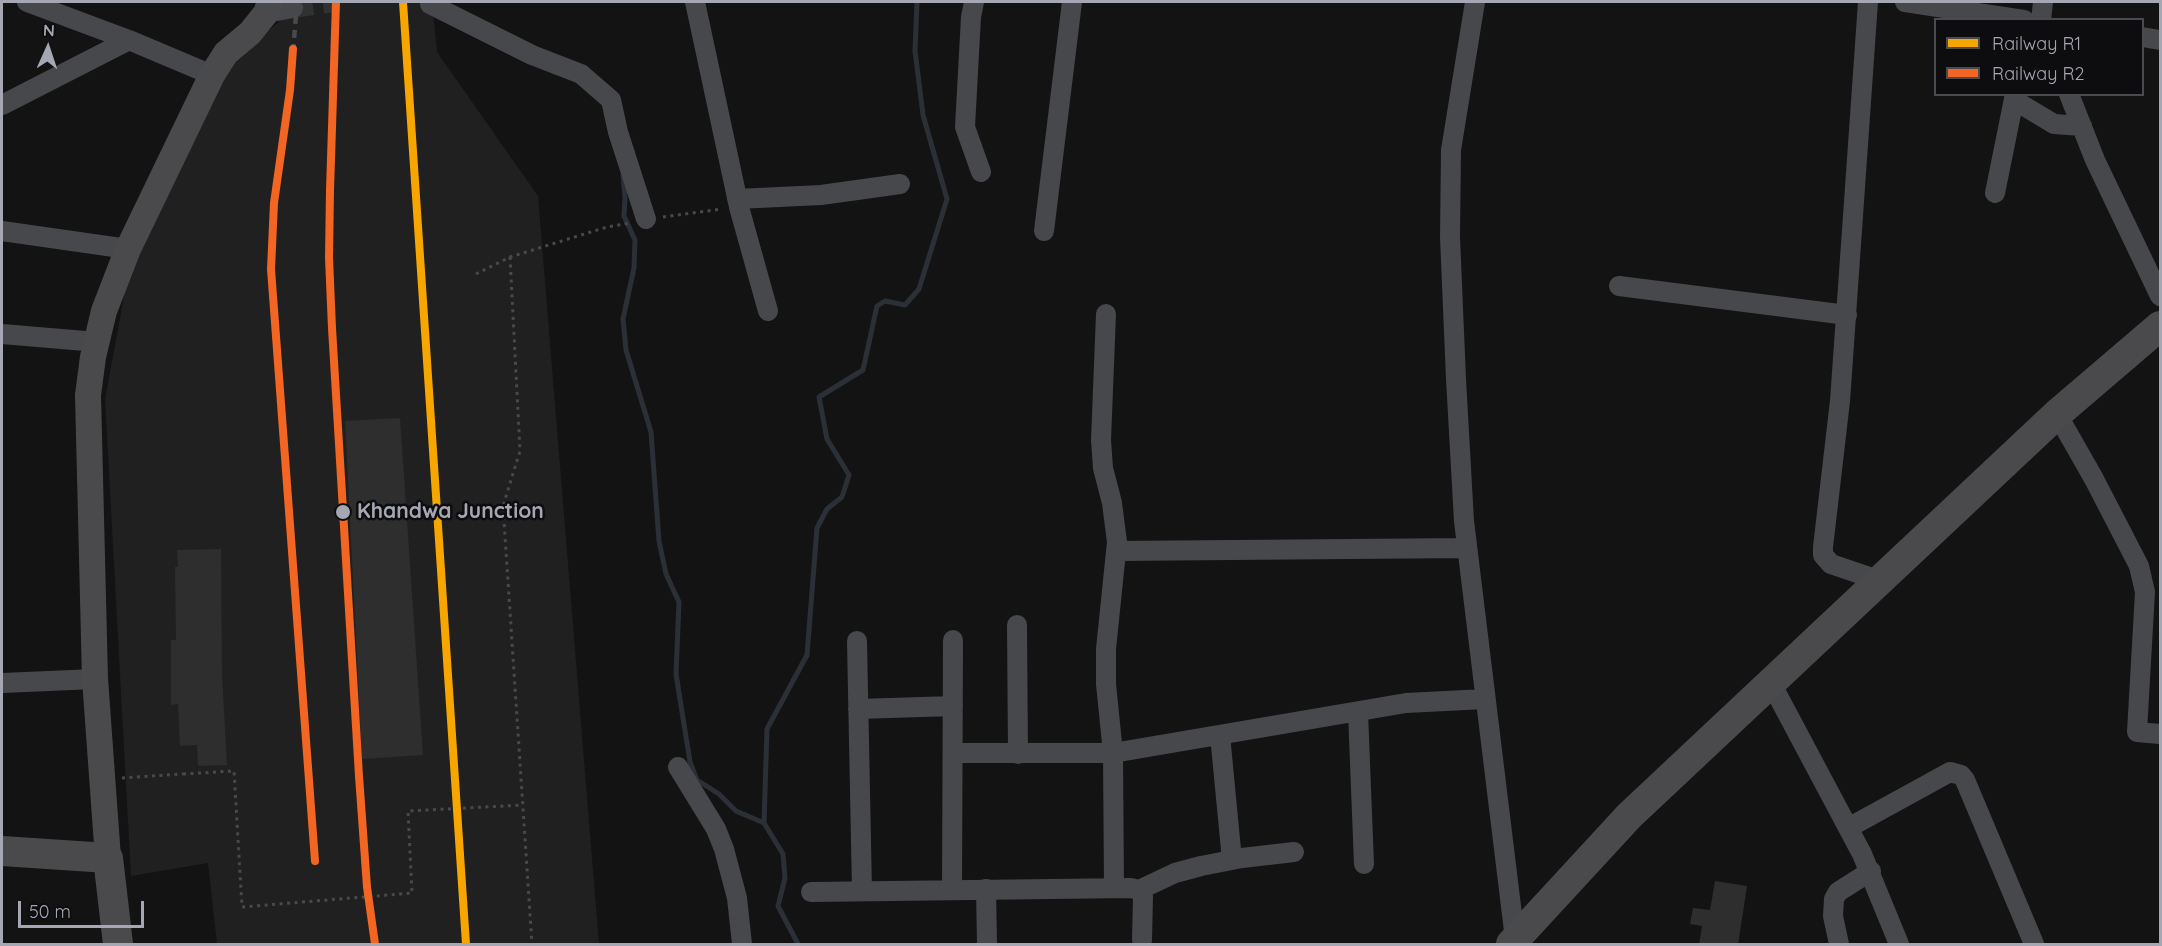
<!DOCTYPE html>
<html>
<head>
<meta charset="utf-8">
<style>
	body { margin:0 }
	#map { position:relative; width:2162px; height:946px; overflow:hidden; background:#131313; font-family:Quicksand,sans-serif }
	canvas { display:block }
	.frame { position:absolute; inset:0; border:3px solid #a5a7b3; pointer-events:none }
	.legend { position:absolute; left:1934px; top:18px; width:210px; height:78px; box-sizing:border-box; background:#0d0d0f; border:2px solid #4a4b51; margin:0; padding:8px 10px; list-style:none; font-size:18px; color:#a5a7b3 }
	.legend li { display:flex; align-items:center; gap:12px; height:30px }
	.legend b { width:30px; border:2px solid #4a4b51 }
	.north { position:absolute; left:18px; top:18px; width:60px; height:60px; -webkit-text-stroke:4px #0d0d0f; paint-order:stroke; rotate:3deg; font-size:16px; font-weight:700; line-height:24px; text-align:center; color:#a5a7b3 }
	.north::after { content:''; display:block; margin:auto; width:21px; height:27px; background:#a5a7b3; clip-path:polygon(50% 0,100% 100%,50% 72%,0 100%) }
	.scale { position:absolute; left:18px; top:901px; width:126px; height:27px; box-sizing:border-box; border:3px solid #a5a7b3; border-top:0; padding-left:8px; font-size:18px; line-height:21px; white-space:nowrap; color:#a5a7b3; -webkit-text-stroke:4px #0d0d0f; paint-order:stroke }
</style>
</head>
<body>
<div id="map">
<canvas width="2162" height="946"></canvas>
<div class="frame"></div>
<ul class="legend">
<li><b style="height:8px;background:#f7a600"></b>Railway R1</li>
<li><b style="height:8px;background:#f26522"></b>Railway R2</li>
</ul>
<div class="north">N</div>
<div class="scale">50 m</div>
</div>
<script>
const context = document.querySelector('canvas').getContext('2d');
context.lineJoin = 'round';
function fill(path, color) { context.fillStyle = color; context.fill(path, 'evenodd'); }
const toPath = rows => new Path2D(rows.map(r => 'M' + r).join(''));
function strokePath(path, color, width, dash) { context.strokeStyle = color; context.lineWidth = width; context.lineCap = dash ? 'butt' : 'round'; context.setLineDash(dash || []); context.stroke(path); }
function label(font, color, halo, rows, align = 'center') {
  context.font = font + ' Quicksand,sans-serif'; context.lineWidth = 5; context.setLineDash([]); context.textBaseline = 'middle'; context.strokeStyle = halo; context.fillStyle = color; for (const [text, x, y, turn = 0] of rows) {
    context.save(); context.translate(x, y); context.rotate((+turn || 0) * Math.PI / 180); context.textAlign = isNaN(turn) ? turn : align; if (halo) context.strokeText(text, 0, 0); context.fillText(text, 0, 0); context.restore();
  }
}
const built = toPath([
	[281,2,432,2,437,52,538,196,599,944,217,944,208,863,131,876,105,399,126,286,171,181,233,58,279,22]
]);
const stream = toPath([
	[623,175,625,198,624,216,635,240,634,268,623,319,626,350,651,432,659,541,666,574,679,602,676,674,690,762,697,780,719,794,736,811,764,823],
	[798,944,778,906,785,878,783,854,764,823,767,729,807,655,817,528,827,509,842,497,849,475,827,439,819,397,863,370,877,306,885,301,905,305,919,289,947,199,923,115,915,51,917,2]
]);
const building = toPath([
	[400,418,423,755,362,759,345,421],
	[221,549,222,675,227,765,198,766,197,745,180,746,178,704,171,705,171,640,176,640,175,567,178,567,177,550],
	[1715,881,1747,886,1738,945,1699,945,1702,926,1690,924,1693,908,1710,910]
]);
const minorTunnel = toPath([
	[293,8,333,2]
]);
const path = toPath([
	[663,217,722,209],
	[510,257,520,451,503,506,532,944],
	[476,274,510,257,607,227,630,223],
	[122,778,183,774]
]);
const minor = toPath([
	[27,2,129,40,212,75],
	[695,2,739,207,768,311],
	[974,2,971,17,965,127,981,172],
	[1475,2,1451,150,1450,237,1456,379,1464,521,1515,939],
	[1868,2,1840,401,1823,547,1823,555,1831,564,1881,581],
	[1905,2,2024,20],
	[430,4,532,55,581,74,611,100,618,132,646,219],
	[266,13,293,8],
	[2041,20,2043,2],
	[2142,37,2160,40],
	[2069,94,2095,160,2160,296],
	[2014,100,2054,124,2082,126],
	[2,105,129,40],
	[1995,193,2015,94],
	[737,199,821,195,900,184],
	[2,231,128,249],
	[1044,231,1072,2],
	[1619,286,1847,315],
	[1106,314,1101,440,1103,468,1112,503,1117,542,1106,649,1106,684,1113,753,1114,887],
	[2,334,97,342],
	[2057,414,2094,479,2139,566,2145,592,2137,732,2160,734],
	[1116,551,1467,548],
	[1017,625,1018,754],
	[857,641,862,891],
	[2,683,95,679],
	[1771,683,1862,854,1899,944],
	[858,709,953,706],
	[1358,712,1364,864],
	[1220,735,1232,860],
	[953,753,1113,753,1406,703,1485,699],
	[678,767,716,829,724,849,737,898,742,944],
	[1848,828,1950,772,1961,775,1965,780,2034,944],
	[952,889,953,640],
	[986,889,987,944],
	[1139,890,1175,873,1201,866,1242,858,1294,852],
	[811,892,1131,888,1139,890,1143,896,1142,940],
	[1839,944,1833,916,1834,899,1838,892,1871,871]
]);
const major = toPath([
	[108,858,95,679,88,395,93,357,104,311,128,249,212,75,226,53,250,33,266,13,270,2]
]);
const highway = toPath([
	[2,851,108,858,118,944],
	[1511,944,1629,816,2057,414,2160,326]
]);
const rail = toPath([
	[297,2,290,90,274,203,271,269,315,861],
	[336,2,330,190,329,258,332,328,359,776,367,887,375,944]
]);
const pathBridge = toPath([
	[183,774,234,771,242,907,412,893,408,811,523,805]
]);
const rail1 = toPath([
	[403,2,466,944]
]);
const rail2 = toPath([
	[336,2,330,190,329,258,332,328,359,776,367,887,375,944],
	[293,49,290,90,274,203,271,269,315,861]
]);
const markers = [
	[343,512,8,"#a5a7b3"]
];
const stopNames = [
	["Khandwa Junction",357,512]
];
fill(built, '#202021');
strokePath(stream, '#2b3037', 5);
fill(building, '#2e2e2e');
strokePath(minorTunnel, '#303133', 20, [20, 10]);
strokePath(path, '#49494d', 3, [3, 4.5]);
strokePath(minor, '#47484c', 20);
strokePath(major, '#4a4a4d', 26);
strokePath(highway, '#4a4a4d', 30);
strokePath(rail, '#494a4c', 4.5, [8, 6]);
strokePath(pathBridge, '#49494d', 3, [3, 4.5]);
strokePath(rail1, '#f7a600', 8);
strokePath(rail2, '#f26522', 8);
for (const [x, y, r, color] of markers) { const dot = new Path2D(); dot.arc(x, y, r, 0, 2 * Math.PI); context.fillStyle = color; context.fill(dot); strokePath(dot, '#0d0d0f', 2); }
label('bold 21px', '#a5a7b3', '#0d0d0f', stopNames, 'left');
</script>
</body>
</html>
